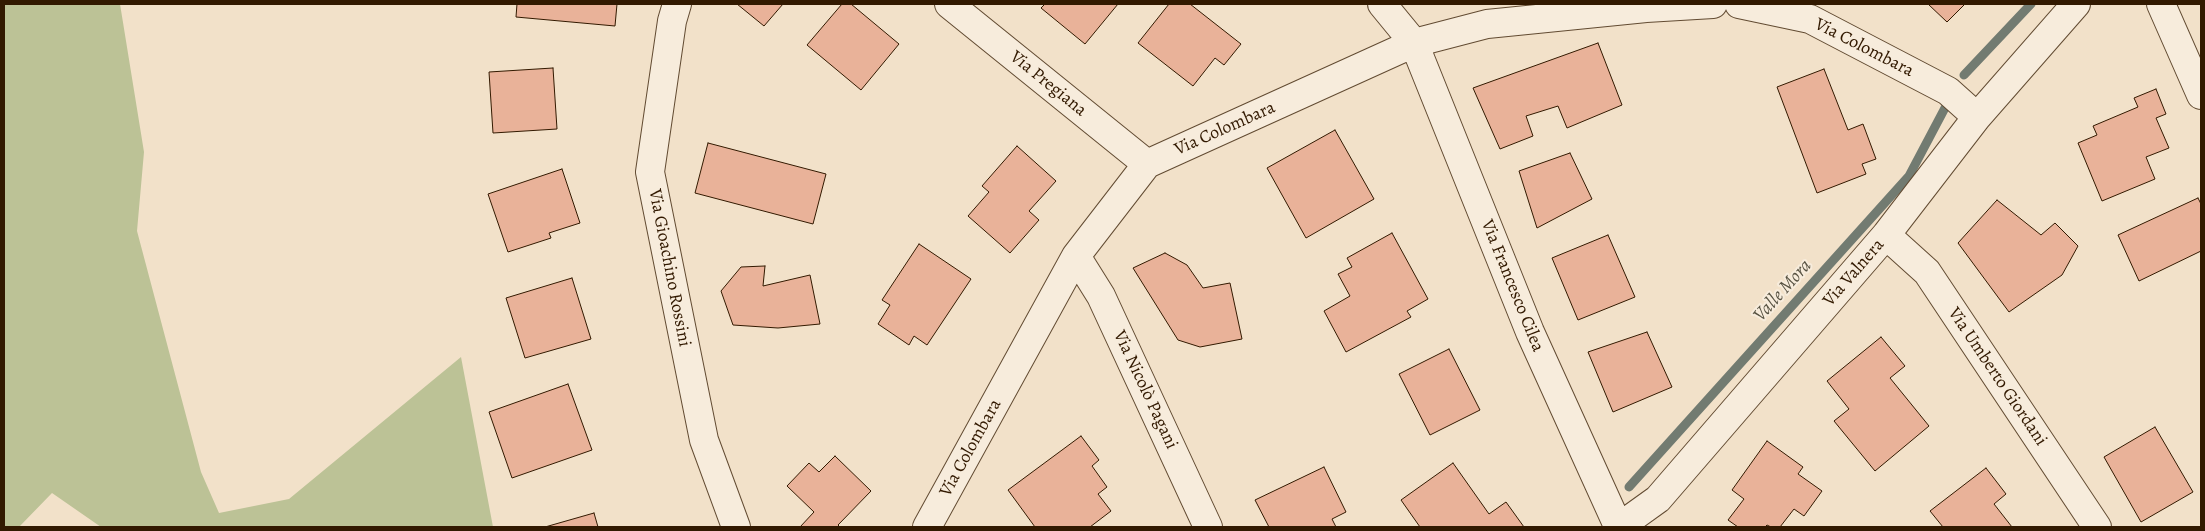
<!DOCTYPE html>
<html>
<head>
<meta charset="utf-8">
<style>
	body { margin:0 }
	#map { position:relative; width:2205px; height:531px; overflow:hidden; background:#f2e1c9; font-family:Alegreya,serif }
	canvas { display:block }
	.frame { position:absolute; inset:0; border:5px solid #321900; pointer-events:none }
</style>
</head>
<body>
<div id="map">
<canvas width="2205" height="531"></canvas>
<div class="frame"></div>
</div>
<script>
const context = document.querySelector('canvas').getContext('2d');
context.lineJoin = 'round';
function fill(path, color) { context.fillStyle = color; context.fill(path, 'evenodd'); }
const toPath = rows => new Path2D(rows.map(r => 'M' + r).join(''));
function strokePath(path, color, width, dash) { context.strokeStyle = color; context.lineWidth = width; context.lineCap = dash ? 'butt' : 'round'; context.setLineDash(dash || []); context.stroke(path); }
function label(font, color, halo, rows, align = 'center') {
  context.font = font + ' Alegreya,serif'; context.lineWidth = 4; context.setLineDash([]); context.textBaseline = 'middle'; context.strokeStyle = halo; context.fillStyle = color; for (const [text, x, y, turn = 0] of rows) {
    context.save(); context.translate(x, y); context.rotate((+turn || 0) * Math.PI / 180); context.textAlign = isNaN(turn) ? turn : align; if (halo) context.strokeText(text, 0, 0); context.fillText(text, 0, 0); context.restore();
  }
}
const green = toPath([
	[4,4,120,4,144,152,137,231,201,472,219,513,289,499,461,357,493,527,101,527,52,493,19,527,4,527]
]);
const stream = toPath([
	[1964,75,2031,4],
	[1629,487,1909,176,1946,106]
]);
const building = toPath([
	[517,4,617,4,615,26,516,17,517,4],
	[737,4,783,4,764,26,737,4],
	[842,4,851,4,899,44,861,90,807,45,842,4],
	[1045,4,1118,4,1085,44,1041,8,1045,4],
	[1169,4,1190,4,1241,44,1224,65,1215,58,1193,86,1138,43,1169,4],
	[1928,4,1965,4,1947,22,1928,4],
	[1598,43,1622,105,1567,128,1558,106,1526,116,1533,136,1500,149,1473,88,1598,43],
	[553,68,557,129,493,133,489,72,553,68],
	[1824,69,1848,130,1863,124,1876,159,1862,164,1866,174,1817,193,1777,87,1824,69],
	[2156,89,2166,114,2156,118,2169,148,2146,157,2155,179,2102,201,2078,143,2097,135,2093,126,2138,107,2134,98,2156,89],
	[1335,130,1374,199,1306,238,1267,168,1335,130],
	[708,143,826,174,813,224,695,193,708,143],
	[1017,146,1056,181,1029,211,1039,220,1010,253,968,216,989,192,982,186,1017,146],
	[1570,153,1592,199,1537,228,1519,171,1570,153],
	[562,169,580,223,549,233,551,238,508,252,488,194,562,169],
	[2198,198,2201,204,2201,251,2139,281,2118,235,2198,198],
	[1997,200,2041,235,2055,223,2078,246,2062,275,2009,312,1958,243,1997,200],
	[1392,233,1428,299,1407,311,1411,317,1346,352,1324,311,1350,296,1338,274,1352,267,1347,258,1392,233],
	[1608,235,1635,297,1578,320,1552,258,1608,235],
	[919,244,971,279,927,345,914,336,909,345,878,324,890,305,882,300,919,244],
	[1165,253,1187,265,1203,288,1230,283,1242,339,1200,347,1178,340,1133,268,1165,253],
	[765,266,763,286,810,275,820,324,778,328,733,325,721,291,741,267,765,266],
	[572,278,591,339,525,358,506,298,572,278],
	[1647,332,1672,387,1613,412,1588,352,1647,332],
	[1881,337,1905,366,1890,378,1929,426,1875,471,1834,421,1849,409,1827,381,1881,337],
	[1449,349,1480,410,1430,435,1399,374,1449,349],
	[568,384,592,450,512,478,489,412,568,384],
	[2155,427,2193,492,2141,522,2104,457,2155,427],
	[1081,436,1099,460,1092,466,1107,487,1098,494,1111,511,1090,527,1035,527,1008,490,1081,436],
	[1767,441,1803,467,1798,474,1822,491,1804,516,1794,509,1780,527,1771,527,1767,525,1765,527,1738,527,1728,520,1744,499,1732,490,1767,441],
	[835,456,871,491,838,525,840,527,800,527,814,512,787,486,809,463,819,472,835,456],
	[1453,463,1489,514,1506,502,1524,527,1420,527,1401,500,1453,463],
	[1324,467,1346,512,1332,519,1336,527,1269,527,1255,500,1324,467],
	[1986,468,2006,494,1994,504,2012,527,1943,527,1930,511,1986,468],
	[594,513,598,527,545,527,594,513]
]);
const minor = toPath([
	[677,4,672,21,650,172,704,440,736,527],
	[949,4,1147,164],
	[1382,4,1414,43,1530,332,1618,526],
	[1739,4,1810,19,1948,91,1977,117],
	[2161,4,2201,95],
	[1886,235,1927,272,2097,527],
	[1076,256,1101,296,1208,527],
	[927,527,1076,256,1147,164,1414,43,1487,24,1646,8,1713,4],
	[1619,527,1658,499,1886,235,1977,117,2076,4]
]);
const streetNames = [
	["Via Colombara",1864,48,27],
	["Via Pregiana",1048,84,39],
	["Via Colombara",1225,129,-24],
	["Via Gioachino Rossini",669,268,79],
	["Via Valnera",1854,273,-49],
	["Via Francesco Cilea",1512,286,68],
	["Via Umberto Giordani",1997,377,56],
	["Via Nicolò Pagani",1145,390,65],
	["Via Colombara",971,448,-61]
];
const waterNames = [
	["Valle Mora",1783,291,-48]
];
fill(green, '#bcc296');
strokePath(stream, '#727b71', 9);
fill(building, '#e9b299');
strokePath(building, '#321900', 1);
strokePath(minor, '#624b32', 30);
strokePath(minor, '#f7ecdc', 28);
label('18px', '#321900', '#f7ecdc', streetNames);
label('italic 19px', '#575242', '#f7ecdc', waterNames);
</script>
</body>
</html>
